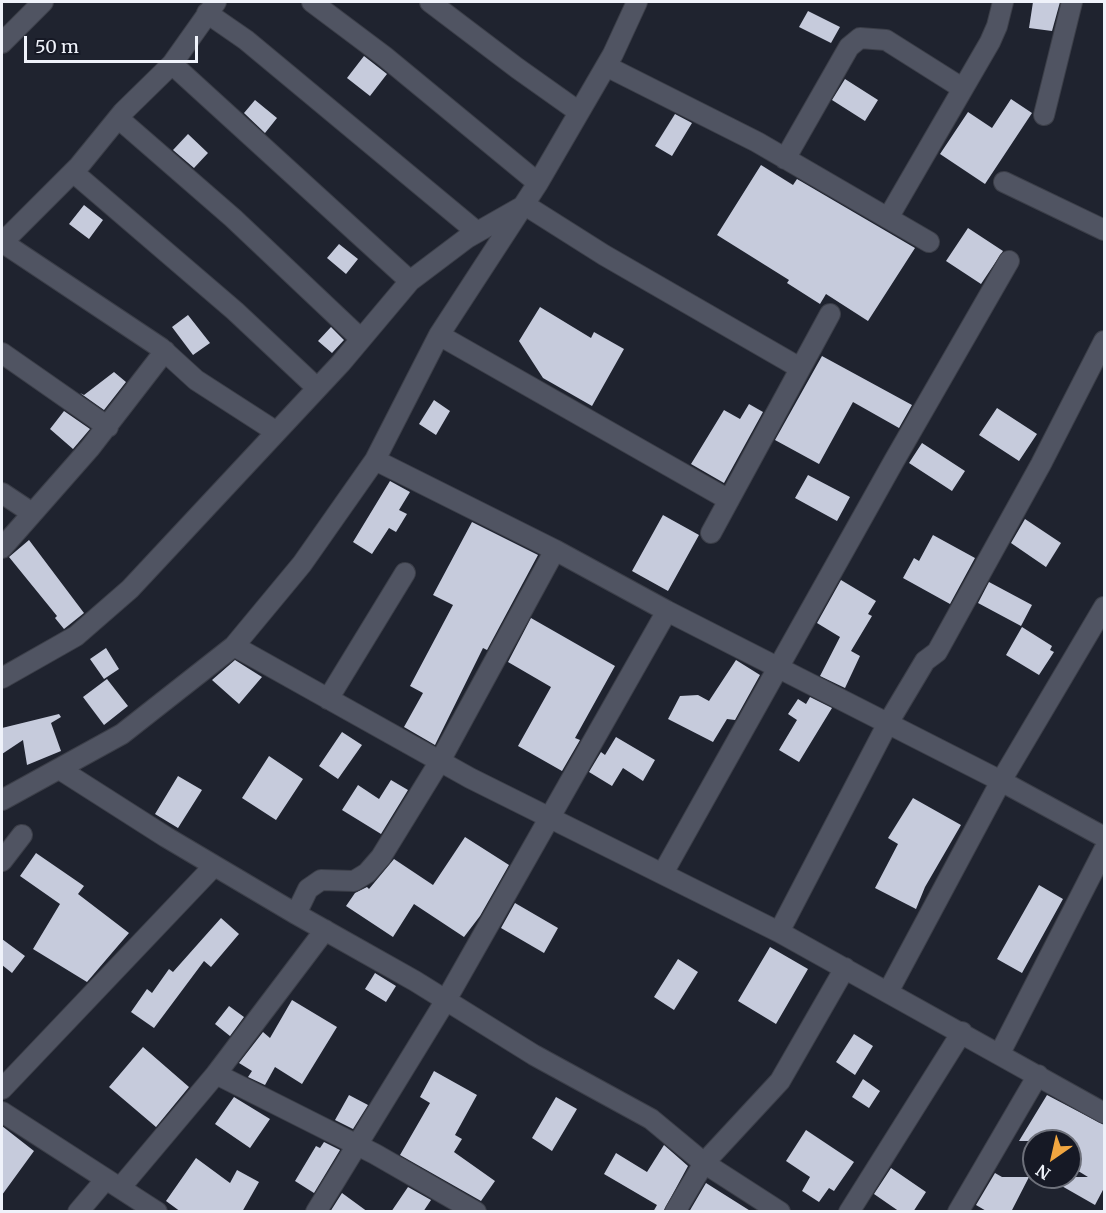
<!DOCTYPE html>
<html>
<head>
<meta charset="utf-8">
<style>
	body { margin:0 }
	#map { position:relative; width:1106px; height:1213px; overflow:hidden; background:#1f232f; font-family:Merriweather,serif }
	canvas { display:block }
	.frame { position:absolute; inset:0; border:3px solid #eff2fa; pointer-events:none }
	.north { position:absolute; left:1022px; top:1129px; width:60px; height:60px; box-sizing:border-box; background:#161925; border:2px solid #6d707a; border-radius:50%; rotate:214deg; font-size:16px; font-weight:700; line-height:24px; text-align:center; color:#eff2fa }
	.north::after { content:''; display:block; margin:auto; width:21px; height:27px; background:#f1a640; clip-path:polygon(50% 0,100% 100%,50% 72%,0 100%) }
	.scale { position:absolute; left:24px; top:36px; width:174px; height:27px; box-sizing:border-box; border:3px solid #eff2fa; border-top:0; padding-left:8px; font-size:18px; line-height:21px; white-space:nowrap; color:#eff2fa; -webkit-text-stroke:4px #161925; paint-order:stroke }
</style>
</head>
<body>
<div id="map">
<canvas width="1106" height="1213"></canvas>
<div class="frame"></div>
<div class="north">N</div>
<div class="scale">50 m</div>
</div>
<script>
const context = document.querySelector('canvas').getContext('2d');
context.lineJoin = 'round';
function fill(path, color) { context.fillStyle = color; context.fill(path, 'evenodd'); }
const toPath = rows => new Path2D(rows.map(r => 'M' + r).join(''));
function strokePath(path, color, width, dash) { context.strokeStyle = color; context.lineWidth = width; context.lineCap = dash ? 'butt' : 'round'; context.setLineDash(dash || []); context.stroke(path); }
const building = toPath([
	[1033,2,1060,2,1052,31,1029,28],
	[808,11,840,27,831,43,799,27],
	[364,56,387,74,370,96,347,78],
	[845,79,878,100,865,121,832,100],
	[1011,99,1032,113,985,184,940,154,968,112,992,128],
	[255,100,277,118,265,133,244,113],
	[675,114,692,123,672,156,655,146],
	[188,134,208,153,194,168,173,150],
	[761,165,793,185,797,179,915,248,868,321,826,294,820,304,787,283,789,280,717,235],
	[84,205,103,220,89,239,69,224],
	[968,228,1003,251,981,284,946,261],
	[339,244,358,259,346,274,327,258],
	[540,307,591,338,594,332,624,349,592,406,543,378,519,341],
	[188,315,210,343,193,355,172,327],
	[331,327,344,340,332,353,318,341],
	[822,356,912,405,899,428,853,402,819,464,775,440],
	[114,372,126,382,104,410,80,393,84,395],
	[434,400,450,411,436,435,419,424],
	[749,404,763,412,724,483,691,464,724,410,740,419],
	[997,408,1037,434,1019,461,979,435],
	[64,411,90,429,73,449,50,429],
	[922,443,965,471,952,491,909,463],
	[808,475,850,497,837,521,795,498],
	[390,481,410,492,399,510,407,514,396,532,389,528,372,554,353,542],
	[663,515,699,535,668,591,632,571],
	[1025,519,1061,543,1046,567,1011,543],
	[472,522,538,555,487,650,483,648,435,745,404,727,423,693,410,686,453,605,433,595],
	[933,535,975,558,950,604,903,578,914,558,919,561],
	[29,540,84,613,64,629,55,618,57,616,9,557],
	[841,580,876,601,868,614,872,616,851,651,860,656,845,688,820,676,840,637,817,623],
	[989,582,1032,605,1021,626,978,603],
	[531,618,615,666,575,738,580,740,562,771,518,746,551,687,508,662],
	[1022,627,1052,646,1050,650,1054,652,1039,675,1006,655],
	[106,648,119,669,104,679,90,659],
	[235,660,262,677,239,704,212,680],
	[736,660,760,675,735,720,727,719,713,742,668,719,680,696,698,695,709,701],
	[107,679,128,706,104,725,83,697],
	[810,697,832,708,799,762,779,750,797,720,788,714,798,699,806,704],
	[59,714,61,717,51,723,61,751,27,765,23,740,2,754,2,728],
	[342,732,362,745,338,779,319,766],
	[616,737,655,760,643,781,623,768,612,786,589,772,601,752,605,755],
	[269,756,303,779,276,820,242,798],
	[178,776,202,790,178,828,155,814],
	[391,780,408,790,381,834,342,810,358,785,379,799],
	[913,798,961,825,925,887,916,909,875,888,898,844,888,838],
	[465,837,509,865,480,916,464,937,414,904,393,937,346,906,355,893,367,887,369,889,394,859,433,885],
	[36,853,84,886,78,894,129,933,87,982,33,949,60,904,20,876],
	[1039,885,1063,899,1022,973,997,959],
	[515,903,558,928,544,953,501,928],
	[221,918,239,934,211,967,204,961,154,1028,131,1012,147,989,152,993,169,969,173,972],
	[2,939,25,956,12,973,2,965],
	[770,947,808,969,776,1024,738,1001],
	[678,959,698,972,674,1010,654,997],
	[375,973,396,986,386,1002,365,989],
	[292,1000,337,1027,302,1084,275,1067,265,1085,248,1077,252,1071,239,1063,263,1032,270,1038],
	[229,1006,244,1017,230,1036,215,1024],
	[854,1034,873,1046,855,1075,836,1062],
	[143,1047,189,1087,156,1127,109,1087],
	[434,1071,477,1095,455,1135,462,1139,454,1152,495,1181,481,1201,400,1155,430,1103,420,1097],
	[863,1079,880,1091,869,1108,852,1097],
	[349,1095,368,1105,353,1129,335,1120],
	[1047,1095,1104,1125,1104,1188,1095,1205,1046,1177,1088,1177,1070,1166,1070,1141,1019,1141],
	[234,1097,270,1119,250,1148,215,1124],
	[556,1097,577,1109,552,1151,532,1138],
	[2,1126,34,1151,2,1195],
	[806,1130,854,1162,834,1191,829,1188,819,1202,802,1191,810,1177,786,1161],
	[324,1142,340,1150,314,1193,295,1181,316,1146,320,1148],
	[664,1145,688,1166,663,1212,653,1212,657,1205,604,1174,616,1153,647,1172],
	[196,1158,230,1183,237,1170,259,1182,242,1212,181,1212,166,1201],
	[891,1168,926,1192,913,1212,900,1212,874,1194],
	[995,1173,1002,1177,1029,1177,1011,1212,988,1212,976,1205],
	[706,1183,752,1212,689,1212],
	[408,1187,431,1200,423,1212,391,1212],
	[342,1193,368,1212,330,1212]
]);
const minor = toPath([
	[312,2,384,56,538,183],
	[430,2,517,68,579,112],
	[207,13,246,40,477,232],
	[2,43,43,2],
	[172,64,410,281],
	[606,66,757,142,929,242],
	[1044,115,1072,2],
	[118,118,233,218,361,339],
	[785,159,849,47,860,38,886,40,962,88],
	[73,172,235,311,317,388],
	[1004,182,1104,230],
	[888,218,990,42,997,26,1003,2],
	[2,242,161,348,196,380,275,431],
	[2,243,79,166,123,112,172,64,216,2],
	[439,335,729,500],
	[2,353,108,427],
	[375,460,555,550,667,611,1001,781,1104,837],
	[2,493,32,513],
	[711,533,830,314],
	[2,548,90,448,165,351],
	[234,646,470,778,779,932,1104,1113],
	[2,678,76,636,130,589,341,363,410,281,467,238,525,205,604,255,800,368],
	[328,699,405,573],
	[61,770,166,837,296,914,415,981,534,1055,651,1119,704,1163,780,1212],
	[2,800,122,734,234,646,302,564,375,460,439,335,538,183,613,54,637,2],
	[2,861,22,835],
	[663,873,894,461,1009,261],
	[296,914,308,889,321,880,354,881,367,873,381,857,440,761,555,550],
	[779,932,888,723,925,661,937,652,1041,464,1104,341],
	[888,992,1001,781,1104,607],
	[1000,1053,1104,850],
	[216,1074,375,1154,476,1212],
	[2,1089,214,866],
	[2,1112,157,1212],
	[120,1188,216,1074,325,930],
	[78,1212,106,1179],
	[316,1212,446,1000,667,611],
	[675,1212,704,1163,780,1081,845,968],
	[849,1212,962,1032],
	[958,1212,1038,1075]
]);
fill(building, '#c6cbdc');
strokePath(minor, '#3c3f49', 22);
strokePath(minor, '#505462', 20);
</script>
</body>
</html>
